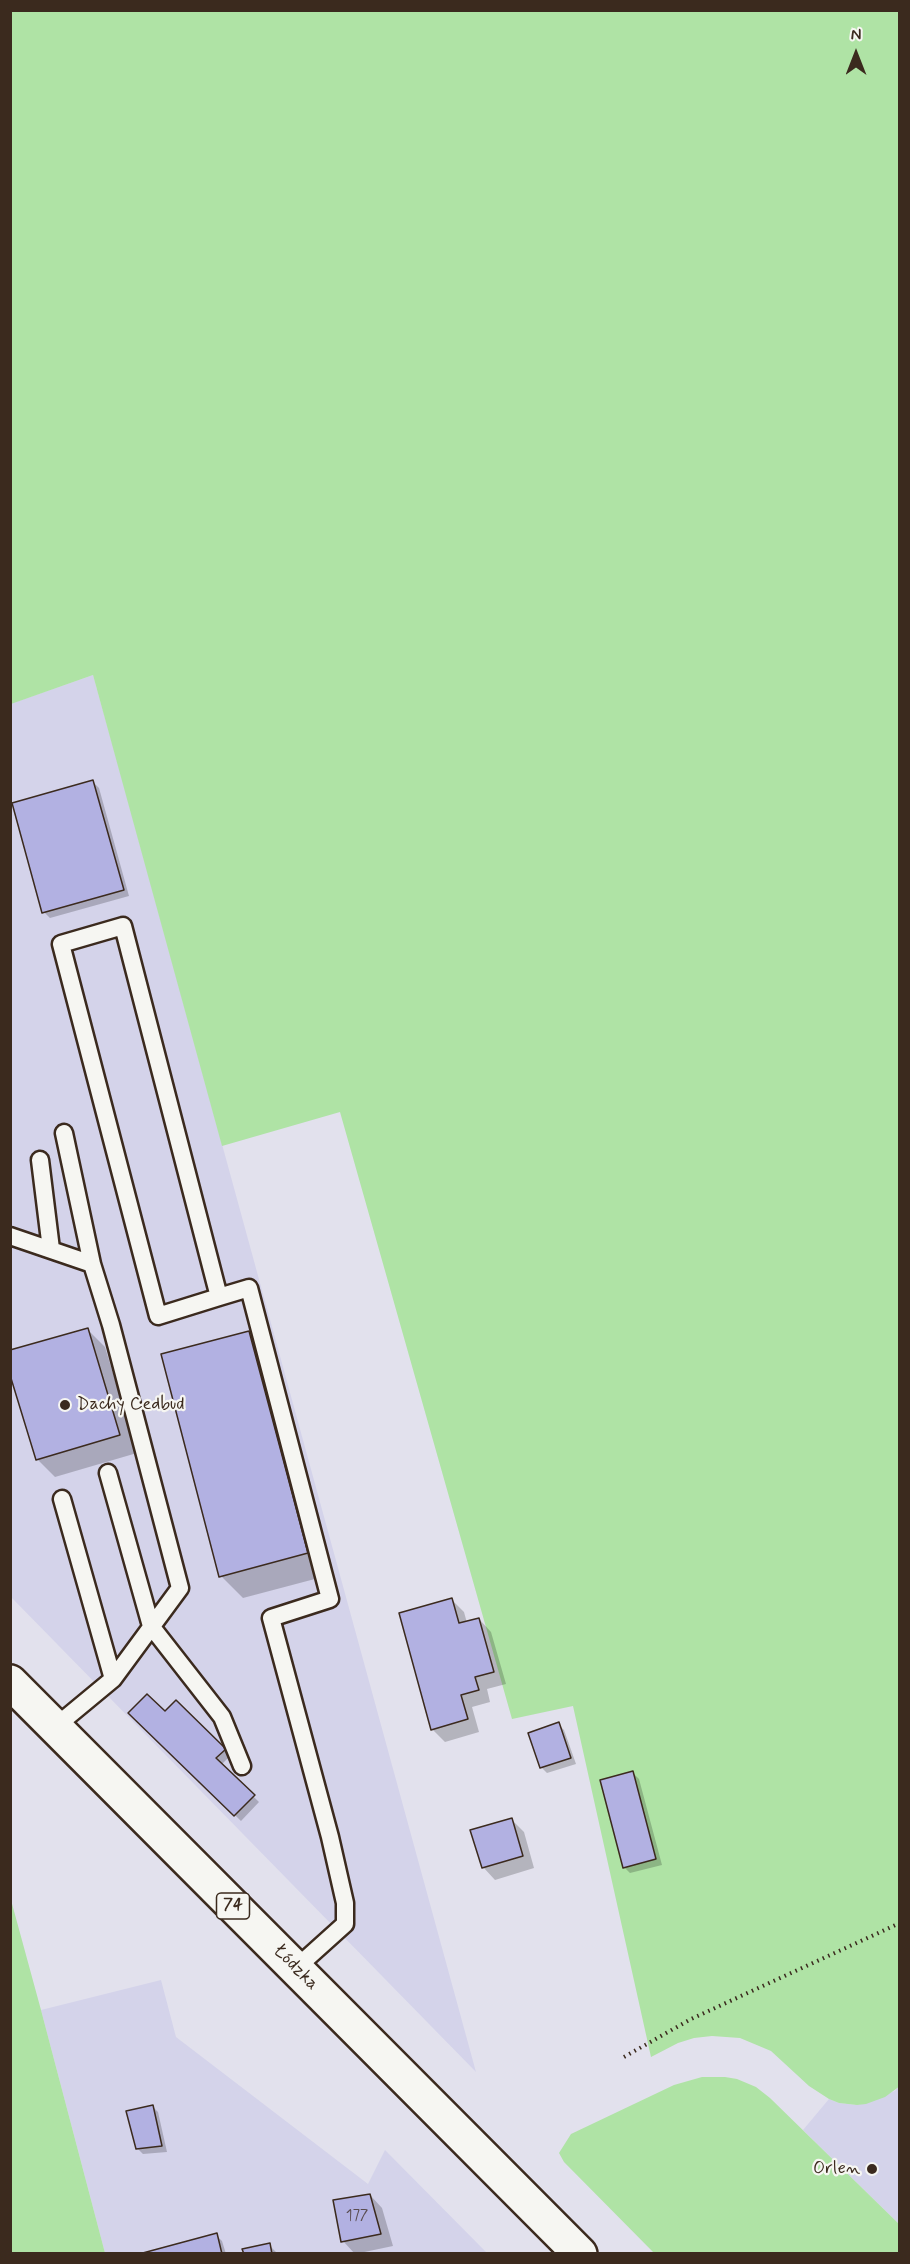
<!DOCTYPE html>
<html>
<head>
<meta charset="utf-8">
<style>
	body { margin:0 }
	#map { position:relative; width:910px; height:2264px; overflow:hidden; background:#e2e1ed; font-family:Mynerve,sans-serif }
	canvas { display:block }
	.frame { position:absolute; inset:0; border:12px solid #3b2a1e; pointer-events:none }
	.north { position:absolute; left:826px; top:24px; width:60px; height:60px; -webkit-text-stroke:4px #f6f6f2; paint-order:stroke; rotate:0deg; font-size:16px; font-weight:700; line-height:24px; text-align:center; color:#3b2a1e }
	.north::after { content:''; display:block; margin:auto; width:21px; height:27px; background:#3b2a1e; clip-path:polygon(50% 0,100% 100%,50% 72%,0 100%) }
</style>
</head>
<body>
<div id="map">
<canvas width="910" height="2264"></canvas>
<div class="frame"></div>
<div class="north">N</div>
</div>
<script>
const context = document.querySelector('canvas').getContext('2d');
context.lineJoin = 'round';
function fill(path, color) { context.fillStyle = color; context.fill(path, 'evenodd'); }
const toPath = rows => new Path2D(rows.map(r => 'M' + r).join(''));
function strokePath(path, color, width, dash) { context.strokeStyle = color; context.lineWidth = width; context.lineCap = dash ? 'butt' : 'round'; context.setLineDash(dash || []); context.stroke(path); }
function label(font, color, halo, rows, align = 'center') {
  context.font = font + ' Mynerve,sans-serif'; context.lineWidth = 4.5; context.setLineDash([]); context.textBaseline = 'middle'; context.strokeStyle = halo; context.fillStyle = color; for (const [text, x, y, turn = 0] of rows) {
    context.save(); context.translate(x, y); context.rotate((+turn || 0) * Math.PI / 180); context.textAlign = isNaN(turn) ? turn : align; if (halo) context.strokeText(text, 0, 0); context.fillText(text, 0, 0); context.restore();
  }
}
const built = toPath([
	[93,675,116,757,476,2072,11,1597,10,704],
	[161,1980,176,2037,368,2184,385,2150,487,2253,105,2253,41,2010],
	[899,2086,899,2224,803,2130,829,2099,839,2103,857,2105,895,2091]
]);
const green = toPath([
	[10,11,899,11,900,2086,885,2097,866,2104,857,2105,839,2103,829,2099,809,2086,771,2051,740,2038,712,2036,694,2038,678,2043,651,2057,573,1706,512,1719,340,1112,222,1146,93,675,11,704],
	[11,1900,41,2010,105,2253,11,2253],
	[702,2077,725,2077,737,2079,756,2087,770,2098,899,2224,899,2253,654,2253,564,2162,559,2153,571,2134,674,2085]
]);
const shadow = toPath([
	[93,782,99,788,129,896,50,918,44,912],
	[87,1329,105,1347,137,1453,55,1477,37,1459],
	[249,1333,271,1355,330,1575,243,1598,221,1576],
	[452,1600,464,1612,467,1623,479,1619,491,1632,506,1684,487,1689,490,1702,472,1707,479,1732,445,1742,432,1729],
	[176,1702,230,1756,221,1765,259,1802,241,1821,131,1713,165,1713],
	[558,1724,564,1730,576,1764,547,1773,541,1767],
	[633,1773,639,1779,662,1865,630,1873,624,1867],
	[511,1819,524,1832,534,1868,495,1880,483,1867],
	[152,2106,158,2112,167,2152,143,2154,137,2148],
	[370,2195,382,2208,393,2246,355,2254,343,2241],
	[216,2235,222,2241,226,2254,145,2254],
	[269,2245,278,2254,245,2254]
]);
const building = toPath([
	[93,780,124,890,42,913,12,803,93,780],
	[88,1328,120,1435,36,1460,10,1375,10,1350,88,1328],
	[249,1331,308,1553,219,1577,161,1354,249,1331],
	[452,1598,459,1623,479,1618,494,1672,475,1677,479,1690,461,1695,468,1719,431,1730,399,1613,452,1598],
	[147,1694,165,1711,176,1700,226,1749,216,1758,255,1795,234,1816,128,1713,147,1694],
	[559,1722,571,1758,540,1768,528,1733,559,1722],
	[633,1771,656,1859,623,1868,600,1780,633,1771],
	[512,1818,523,1856,482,1868,470,1830,512,1818],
	[153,2105,162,2146,136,2149,126,2111,153,2105],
	[370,2194,381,2234,341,2242,333,2200,370,2194],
	[217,2233,222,2254,139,2254,217,2233],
	[270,2243,272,2254,244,2254,242,2249,270,2243]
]);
const path = toPath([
	[624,2057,691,2019,900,1923]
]);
const service = toPath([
	[64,1133,92,1264],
	[40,1160,51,1249],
	[10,1236,92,1264,111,1325,180,1588,113,1679,55,1727],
	[219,1297,123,926,61,944,158,1316,219,1297,249,1288,330,1599,271,1618,330,1837,345,1903,345,1924,295,1969],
	[108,1473,151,1626,222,1717,242,1766],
	[62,1499,113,1679]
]);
const primary = toPath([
	[10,1682,580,2254]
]);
const markers = [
	[65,1405,6,"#3b2a1e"],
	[872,2169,6,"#3b2a1e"]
];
const numberNames = [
	["177",357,2217]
];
const shields = [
	[233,1906,33]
];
const shieldNames = [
	["74",233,1906]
];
const poiNames = [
	["Dachy Cedbud",77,1405],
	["Orlen",860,2169,"right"]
];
const streetNames = [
	["Łódzka",295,1968,45]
];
fill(built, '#d4d3ea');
fill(green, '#afe3a5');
fill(shadow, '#0003');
fill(building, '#b2b1e2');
strokePath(building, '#3b2a1e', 1.5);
strokePath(service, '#3b2a1e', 21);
strokePath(primary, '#3b2a1e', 38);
strokePath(path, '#3b2a1e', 4, [1.5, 4.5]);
strokePath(service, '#f6f6f2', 16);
strokePath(primary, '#f6f6f2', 33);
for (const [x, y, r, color] of markers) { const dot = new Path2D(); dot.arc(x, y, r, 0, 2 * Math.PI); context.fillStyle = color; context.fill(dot); strokePath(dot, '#f6f6f2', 2); }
label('15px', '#594c4f', null, numberNames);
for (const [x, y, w] of shields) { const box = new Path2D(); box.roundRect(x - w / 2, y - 13, w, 26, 4.5); context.fillStyle = '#f6f6f2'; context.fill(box); strokePath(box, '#3b2a1e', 1.5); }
label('bold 16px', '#3b2a1e', null, shieldNames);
label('18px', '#3b2a1e', '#f6f6f2', poiNames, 'left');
label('18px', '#3b2a1e', '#f6f6f2', streetNames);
</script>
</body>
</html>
